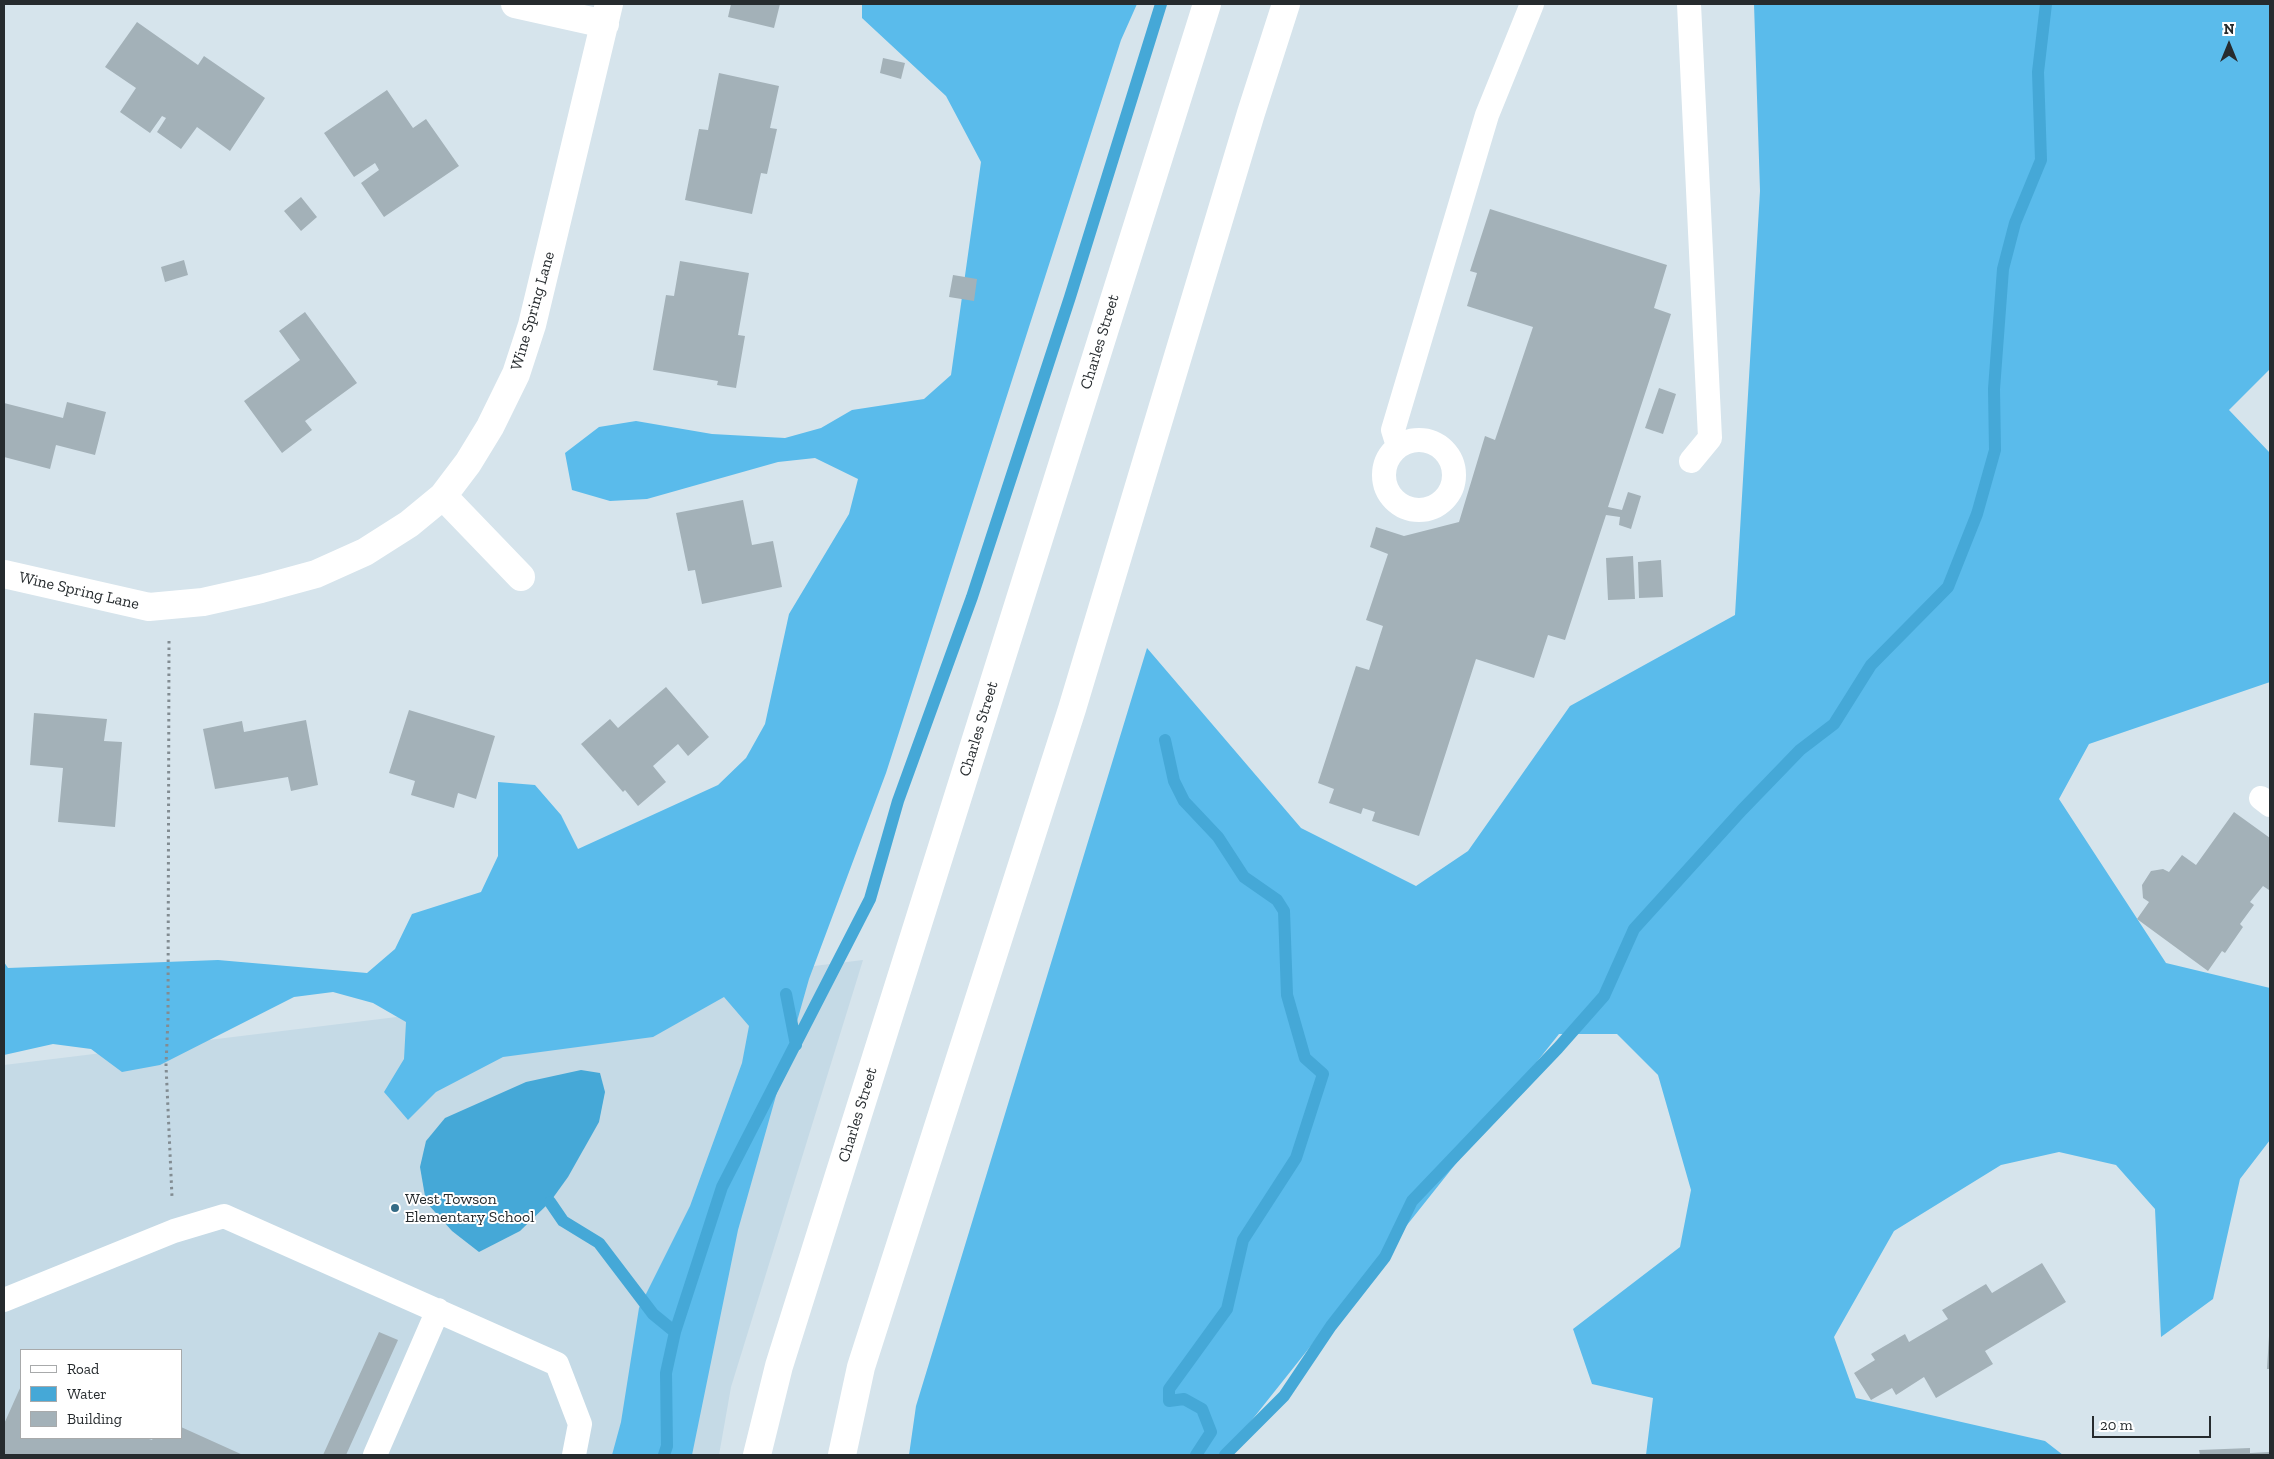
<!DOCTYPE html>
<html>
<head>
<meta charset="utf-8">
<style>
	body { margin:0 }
	#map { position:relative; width:2274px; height:1459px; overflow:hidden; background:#d6e4ec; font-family:"Zilla Slab",serif }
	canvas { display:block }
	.frame { position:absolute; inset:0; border:5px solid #262b2e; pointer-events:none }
	.legend { position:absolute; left:20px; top:1349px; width:162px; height:90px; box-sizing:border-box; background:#fff; border:1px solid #a8aaab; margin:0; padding:6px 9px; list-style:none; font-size:15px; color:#262b2e }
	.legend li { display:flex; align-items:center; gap:10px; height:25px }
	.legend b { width:25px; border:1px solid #a8aaab }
	.north { position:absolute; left:2204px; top:20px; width:50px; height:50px; -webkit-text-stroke:4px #fff; paint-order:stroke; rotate:0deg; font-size:14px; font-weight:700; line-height:20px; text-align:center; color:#262b2e }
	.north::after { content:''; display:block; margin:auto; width:18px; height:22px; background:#262b2e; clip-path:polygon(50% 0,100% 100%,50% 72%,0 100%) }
	.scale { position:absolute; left:2092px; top:1416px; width:119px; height:22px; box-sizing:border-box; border:2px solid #262b2e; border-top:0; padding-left:6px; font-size:15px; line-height:18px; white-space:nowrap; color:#262b2e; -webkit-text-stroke:4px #fff; paint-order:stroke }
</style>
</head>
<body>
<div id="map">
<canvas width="2274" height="1459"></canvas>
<div class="frame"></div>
<ul class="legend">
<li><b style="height:6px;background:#fff"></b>Road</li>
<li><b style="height:14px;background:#45a8d7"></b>Water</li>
<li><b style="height:14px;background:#a3b1b8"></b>Building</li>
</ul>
<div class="north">N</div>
<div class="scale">20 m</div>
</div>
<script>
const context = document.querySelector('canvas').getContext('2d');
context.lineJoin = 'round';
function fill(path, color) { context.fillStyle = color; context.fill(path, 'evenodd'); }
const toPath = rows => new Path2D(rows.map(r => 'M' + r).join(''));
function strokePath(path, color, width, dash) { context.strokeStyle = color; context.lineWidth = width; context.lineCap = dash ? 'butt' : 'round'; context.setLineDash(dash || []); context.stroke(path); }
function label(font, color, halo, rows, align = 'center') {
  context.font = font + ' "Zilla Slab",serif'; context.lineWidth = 4; context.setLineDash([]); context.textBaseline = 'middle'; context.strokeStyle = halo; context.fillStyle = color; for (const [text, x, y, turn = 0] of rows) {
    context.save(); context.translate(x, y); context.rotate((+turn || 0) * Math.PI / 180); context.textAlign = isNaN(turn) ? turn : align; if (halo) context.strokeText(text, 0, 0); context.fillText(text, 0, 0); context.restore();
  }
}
const built = toPath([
	[863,960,731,1387,719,1455,4,1455,4,1065],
	[21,1350,181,1350,181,1438,21,1438]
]);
const forest = toPath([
	[862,4,1137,4,1121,40,886,773,809,979,738,1230,692,1455,612,1455,621,1422,639,1308,690,1206,742,1063,749,1026,724,997,653,1037,503,1057,436,1092,408,1120,384,1092,404,1059,406,1022,373,1003,333,992,294,997,160,1065,122,1072,91,1049,53,1044,4,1055,4,962,8,968,218,960,367,973,395,949,412,914,481,892,498,856,498,782,535,785,561,815,578,849,718,785,746,758,765,724,789,614,849,514,858,479,815,458,778,462,647,499,610,501,572,490,565,453,599,427,636,421,712,434,785,438,821,428,852,410,924,399,951,375,981,162,946,96,862,18],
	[1754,4,2270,4,2270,369,2229,410,2270,453,2270,682,2089,744,2059,799,2166,963,2270,988,2270,1140,2240,1179,2213,1299,2161,1337,2155,1209,2116,1165,2059,1152,2001,1165,1894,1231,1834,1337,1856,1398,2045,1441,2063,1455,1646,1455,1653,1398,1592,1384,1573,1329,1680,1247,1691,1190,1658,1075,1617,1034,1559,1034,1224,1455,909,1455,916,1406,1147,648,1301,828,1416,886,1468,851,1570,706,1735,615,1760,191]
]);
const water = toPath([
	[581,1070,600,1073,605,1092,599,1122,568,1177,550,1202,520,1231,479,1252,452,1231,426,1202,420,1167,426,1141,445,1118,526,1082]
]);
const stream = toPath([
	[1165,740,1174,781,1184,801,1218,837,1244,877,1277,900,1284,911,1287,995,1305,1058,1323,1074,1296,1158,1243,1240,1227,1309,1169,1389,1169,1401,1184,1399,1202,1409,1211,1432,1196,1455],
	[786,994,796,1045],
	[550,1202,563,1221,599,1243,653,1314,675,1332],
	[664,1455,667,1446,666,1373,675,1332,722,1187,870,899,898,801,972,597,1070,297,1161,4],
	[1225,1455,1284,1396,1331,1326,1385,1257,1412,1201,1558,1048,1604,996,1634,929,1742,810,1800,750,1834,724,1871,665,1948,587,1977,514,1995,450,1994,389,2003,269,2015,223,2041,160,2038,72,2046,4]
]);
const building = toPath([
	[731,4,780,4,774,28,728,17],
	[137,22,198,65,204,56,265,98,230,151,197,127,181,149,157,132,166,118,162,116,150,133,120,112,136,88,105,67],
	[883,58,905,63,901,79,880,73],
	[719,73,779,86,770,128,777,129,767,174,761,173,752,214,685,200,699,129,708,130],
	[387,90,413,128,426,119,459,166,384,217,361,183,379,170,375,163,354,177,324,133],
	[301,197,317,217,301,231,284,211],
	[1490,209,1667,265,1654,308,1671,314,1608,507,1622,510,1628,492,1641,496,1631,529,1619,525,1620,517,1606,515,1565,640,1548,635,1534,678,1476,659,1419,836,1372,821,1375,812,1363,808,1361,814,1329,803,1334,789,1318,783,1356,666,1369,670,1383,626,1366,620,1388,554,1370,547,1376,527,1404,536,1459,522,1485,436,1495,440,1533,327,1467,306,1477,273,1470,271],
	[184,260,188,275,165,282,161,267],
	[680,261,749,273,738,335,745,336,736,388,717,385,718,381,653,370,666,295,674,296],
	[953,275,977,279,974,301,949,297],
	[305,312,357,383,305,421,312,430,282,453,244,401,300,360,279,331],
	[1659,388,1676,394,1663,434,1645,428],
	[67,402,106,412,95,455,56,445,50,469,4,457,4,403,63,418],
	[743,500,752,545,773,541,782,587,702,604,695,570,688,571,676,513],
	[1633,556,1635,599,1608,600,1606,558],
	[1661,560,1663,597,1639,598,1638,562],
	[666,687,709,737,688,756,678,744,653,766,666,782,638,806,625,790,623,792,581,744,610,719,618,728],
	[409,710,495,736,476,799,458,793,454,808,411,795,415,781,389,773],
	[34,713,107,719,104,741,122,742,115,827,58,822,63,768,30,765],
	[306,720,318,785,291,791,288,777,215,789,203,729,242,721,244,732],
	[2234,812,2270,838,2270,889,2269,890,2263,886,2250,902,2254,905,2240,924,2243,927,2225,953,2222,951,2208,971,2137,919,2149,902,2143,898,2142,885,2151,871,2163,869,2169,872,2182,855,2196,865],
	[2042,1263,2066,1302,1985,1351,1993,1364,1936,1398,1924,1377,1896,1395,1892,1388,1871,1400,1854,1373,1875,1360,1871,1354,1905,1334,1909,1342,1948,1319,1942,1310,1986,1284,1992,1293],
	[379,1332,398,1340,346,1455,323,1455],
	[2269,1336,2270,1336,2270,1369,2267,1369],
	[21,1386,21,1438,146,1438,152,1440,153,1438,181,1438,181,1427,243,1455,4,1455,4,1424],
	[2250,1448,2250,1453,2270,1452,2270,1455,2200,1455,2199,1450]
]);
const path = toPath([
	[169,641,168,1018,166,1065,172,1197]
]);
const lane = toPath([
	[1689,4,1710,438,1691,461],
	'1384 475a35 35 0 1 1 70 0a35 35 0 1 1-70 0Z',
	[1398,446,1393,430,1487,115,1532,4],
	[2261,798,2270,805],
	[4,1300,174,1231,224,1216,557,1364,580,1424,574,1455],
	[375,1455,438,1310]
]);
const street = toPath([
	[515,4,605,24],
	[443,496,521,577],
	[4,574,149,607,203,602,261,589,316,574,365,552,409,524,443,496,468,463,490,427,516,374,532,325,609,4]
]);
const primary = toPath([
	[757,1455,779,1366,1207,4],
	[842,1455,861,1367,1072,709,1251,113,1286,4]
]);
const markers = [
	[395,1208,5,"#346b86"]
];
const streetNames = [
	["Wine Spring Lane",533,311,-74],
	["Charles Street",1100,342,-73],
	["Wine Spring Lane",79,591,13],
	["Charles Street",979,729,-73],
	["Charles Street",858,1115,-73]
];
const poiNames = [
	["West Towson",405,1199],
	["Elementary School",405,1217]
];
fill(built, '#c5dae6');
fill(forest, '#5abbeb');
fill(water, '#45a8d7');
strokePath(stream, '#45a8d7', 12);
fill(building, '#a3b1b8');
strokePath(path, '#828c92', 3, [2.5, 4]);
strokePath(lane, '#fff', 24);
strokePath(street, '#fff', 28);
strokePath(primary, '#fff', 28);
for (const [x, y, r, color] of markers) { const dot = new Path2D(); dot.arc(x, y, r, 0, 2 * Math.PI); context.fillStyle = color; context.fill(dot); strokePath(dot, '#fff', 2); }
label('16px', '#262b2e', '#fff', streetNames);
label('16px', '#262b2e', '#fff', poiNames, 'left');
</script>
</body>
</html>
